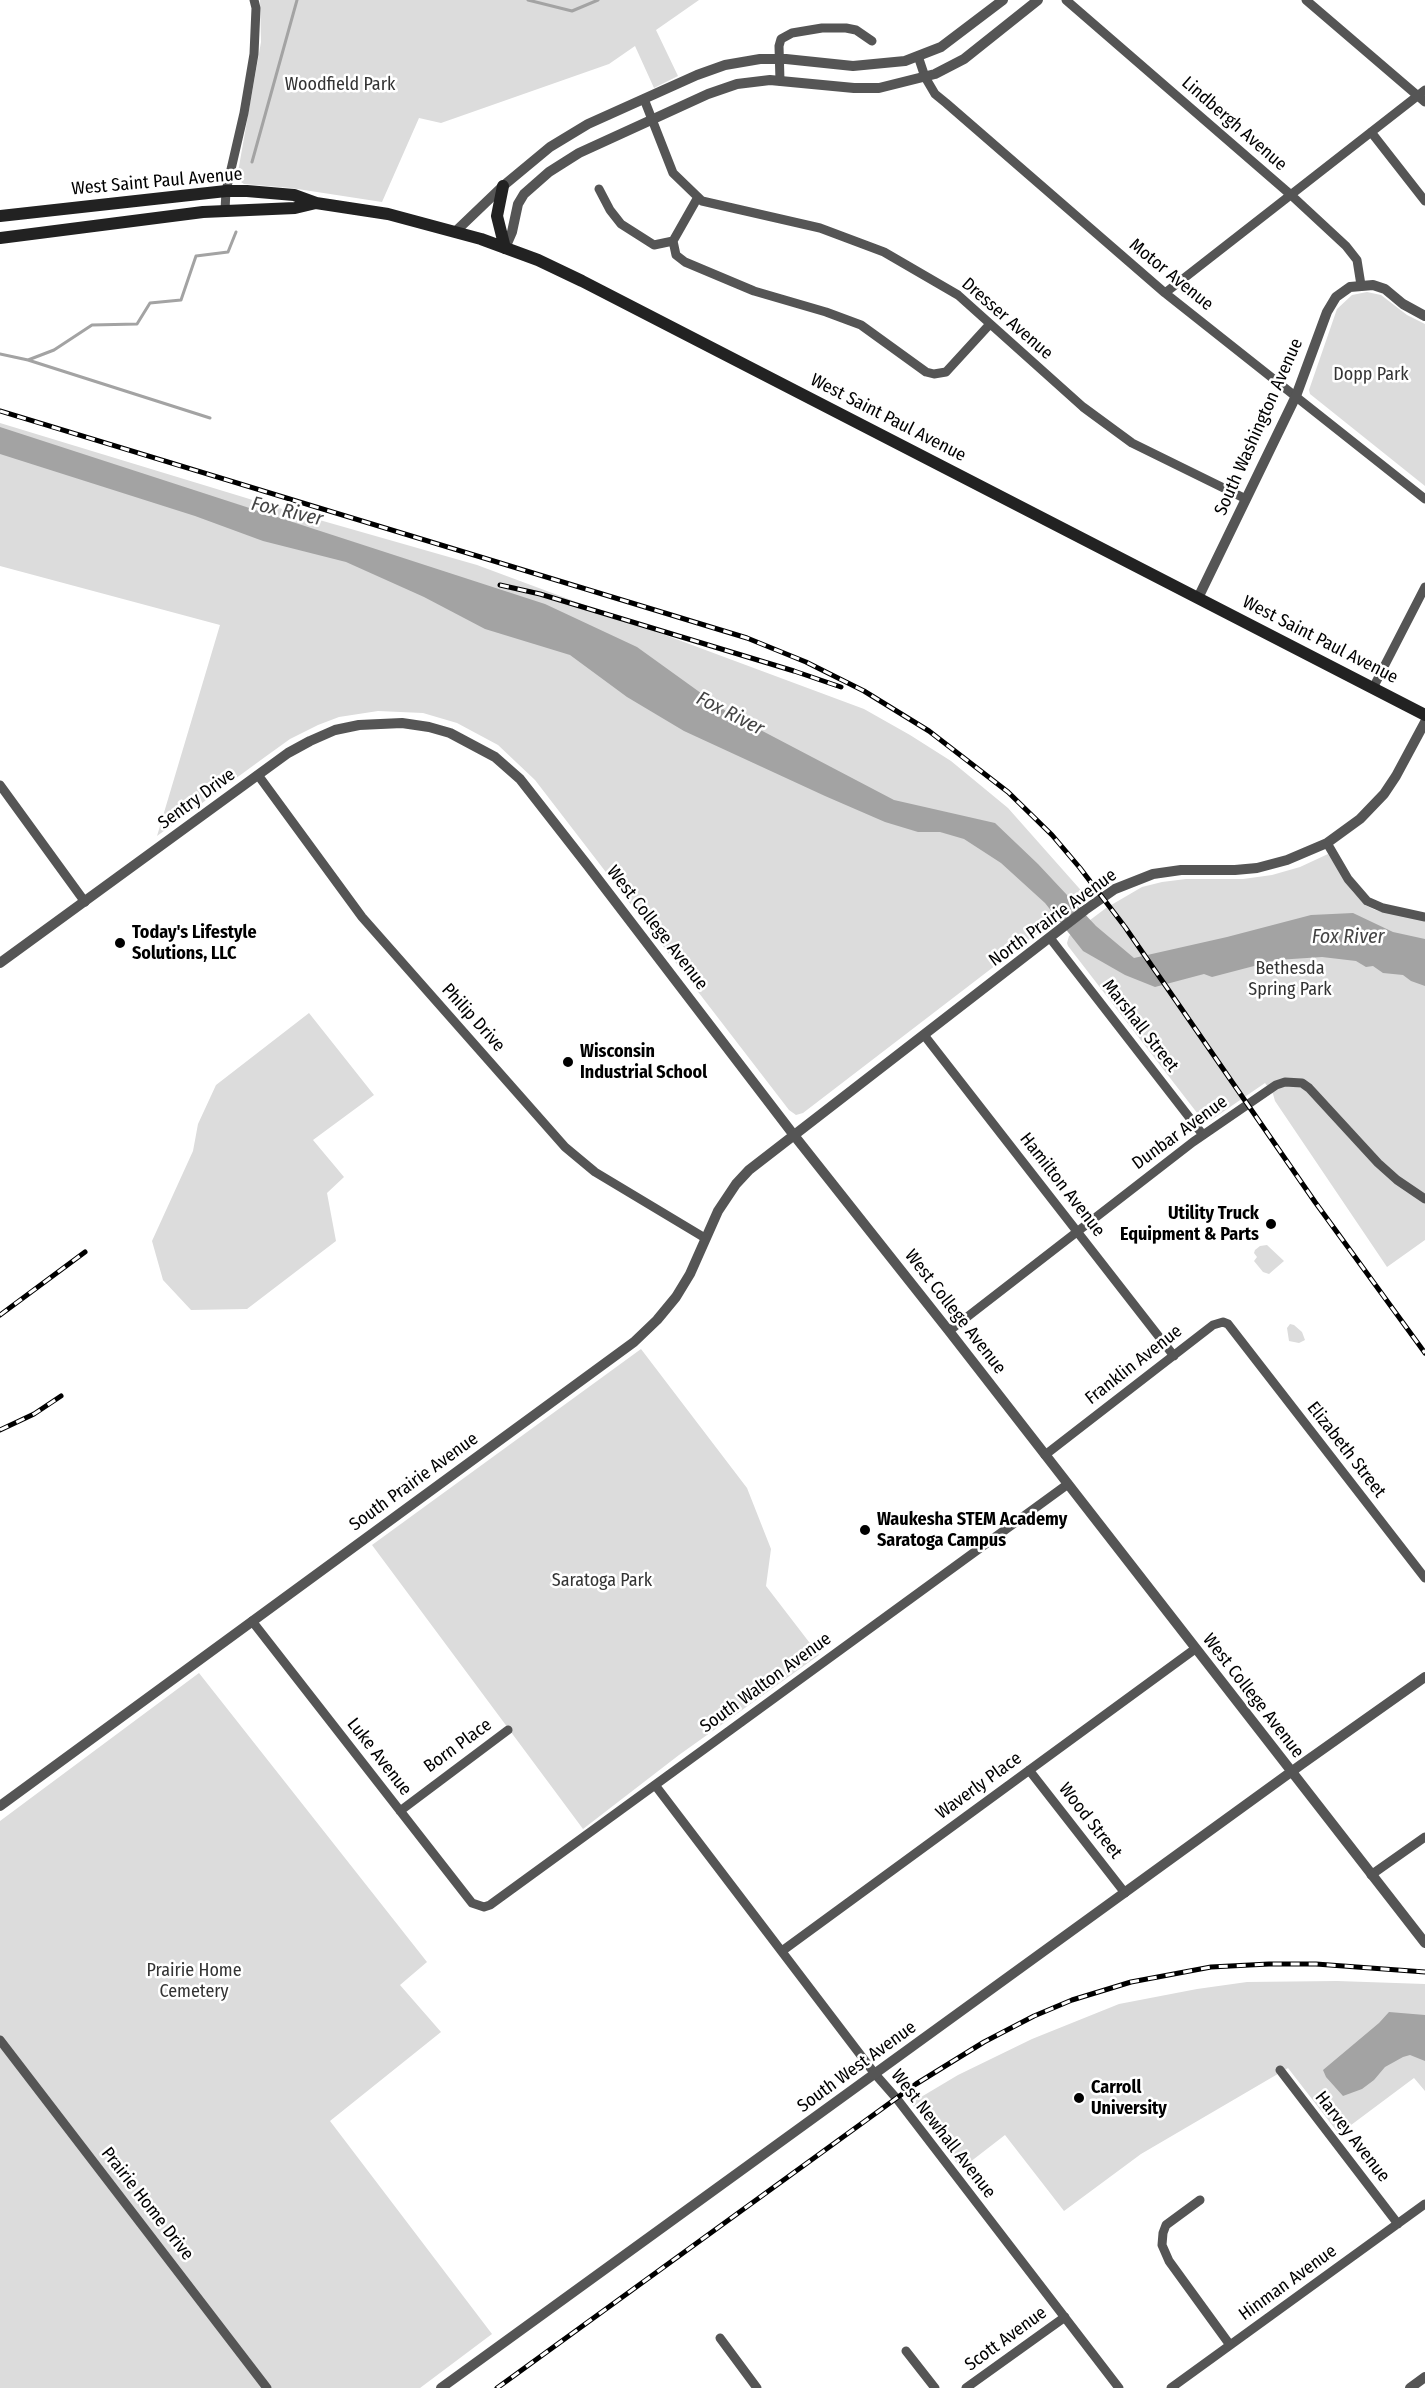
<!DOCTYPE html>
<html>
<head>
<meta charset="utf-8">
<style>
	body { margin:0 }
	canvas { display:block; background:#fff }
</style>
</head>
<body>
<canvas width="1425" height="2388"></canvas>
<script>
const context = document.querySelector('canvas').getContext('2d');
context.lineJoin = 'round';
function fill(path, color) { context.fillStyle = color; context.fill(path, 'evenodd'); }
const toPath = rows => new Path2D(rows.map(r => 'M' + r).join(''));
function strokePath(path, color, width, dash) { context.strokeStyle = color; context.lineWidth = width; context.lineCap = dash ? 'butt' : 'round'; context.setLineDash(dash || []); context.stroke(path); }
function label(font, color, halo, rows, align = 'center') {
  context.font = font + ' "Fira Sans Condensed",sans-serif'; context.lineWidth = 5; context.setLineDash([]); context.textBaseline = 'middle'; context.strokeStyle = halo; context.fillStyle = color; for (const [text, x, y, turn = 0] of rows) {
    context.save(); context.translate(x, y); context.rotate((+turn || 0) * Math.PI / 180); context.textAlign = isNaN(turn) ? turn : align; if (halo) context.strokeText(text, 0, 0); context.fillText(text, 0, 0); context.restore();
  }
}
const green = toPath([
	[260,0,699,0,656,30,678,76,654,88,635,46,609,64,441,123,419,118,382,202,291,188,244,184,238,180,238,172,261,42],
	[1367,292,1381,295,1407,315,1425,324,1425,486,1310,394,1309,390,1337,309,1352,295],
	[0,423,302,515,477,565,864,709,910,735,951,761,1008,808,1086,896,803,1113,796,1115,789,1110,535,780,498,745,457,723,423,713,378,711,339,717,318,725,290,739,265,757,157,836,220,625,0,566],
	[1328,854,1353,892,1365,905,1375,910,1425,921,1425,1240,1387,1267,1275,1101,1273,1094,1265,1083,1211,1120,1201,1118,1068,946,1067,943,1069,936,1106,908,1142,887,1162,882,1186,879,1243,879,1272,875,1300,867],
	[309,1013,374,1095,313,1140,344,1177,327,1193,336,1241,247,1309,191,1310,163,1280,152,1241,193,1151,198,1124,216,1085],
	[1267,1245,1284,1261,1269,1274,1263,1272,1254,1261,1257,1257,1254,1253,1255,1250,1260,1246],
	[1290,1324,1294,1325,1302,1332,1305,1340,1299,1343,1289,1341,1287,1328],
	[641,1349,747,1488,771,1549,766,1586,819,1655,679,1755,583,1829,372,1545],
	[199,1673,427,1962,400,1985,441,2032,330,2121,492,2334,420,2388,0,2388,0,1821],
	[1337,1981,1425,1984,1425,2091,1414,2078,1339,2134,1288,2068,1141,2154,1064,2211,1005,2135,961,2169,911,2103,958,2075,1032,2039,1119,2004,1197,1989,1247,1982]
]);
const water = toPath([
	[0,427,545,604,637,647,730,714,894,800,995,823,1038,864,1096,926,1134,958,1227,937,1311,915,1353,913,1393,932,1425,939,1425,986,1411,981,1403,975,1383,973,1373,966,1366,967,1356,961,1322,957,1277,960,1212,977,1204,974,1155,987,1125,975,1083,951,1045,903,1001,863,964,839,940,832,918,832,885,822,825,796,684,731,627,697,570,655,485,629,424,597,346,562,263,541,195,516,0,454],
	[1389,2012,1425,2015,1425,2061,1410,2055,1403,2057,1385,2067,1374,2080,1362,2089,1343,2096,1326,2077,1323,2070,1379,2023]
]);
const stream = toPath([
	[528,0,572,11,598,0],
	[252,162,297,0],
	[0,354,28,360,54,350,92,325,137,324,150,303,181,300,196,256,228,252,236,232],
	[28,360,210,418]
]);
const minor = toPath([
	[1066,0,1291,195,1346,246,1357,260,1361,285],
	[1306,0,1425,102],
	[918,56,925,77,935,94,946,103,1165,293,1425,499],
	[780,81,779,46,781,39,792,33,822,28,846,28,856,30,872,41],
	[644,99,673,173,702,201,820,228,884,252,958,295,1083,407,1132,443,1246,499],
	[1371,132,1425,201],
	[599,189,610,210,621,224,654,245,673,241,698,197],
	[225,210,226,191,244,113,254,54,256,8,254,0],
	[673,241,676,255,685,262,754,291,826,312,861,325,926,372,934,374,946,372,990,324],
	[1165,293,1425,90],
	[1373,688,1425,587],
	[258,775,362,917,565,1147,595,1172,705,1238],
	[0,785,85,902],
	[1327,843,1348,879,1367,901,1383,908,1425,917],
	[1050,938,1203,1135],
	[924,1035,1174,1356],
	[949,1331,1193,1142,1276,1085,1285,1082,1302,1083,1309,1088,1378,1163,1397,1180,1425,1199],
	[1045,1455,1213,1325,1223,1322,1228,1324,1425,1578],
	[252,1621,472,1903,484,1907,490,1905,600,1825,1068,1484],
	[1029,1770,1125,1893],
	[655,1785,875,2074,897,2099,1119,2388],
	[400,1811,508,1730],
	[1371,1875,1425,1837],
	[782,1951,1195,1649],
	[0,2040,267,2388],
	[1280,2070,1398,2224],
	[1200,2200,1166,2225,1163,2233,1162,2245,1169,2261,1230,2345],
	[720,2338,757,2388],
	[906,2351,935,2388],
	[966,2388,1065,2317],
	[1171,2388,1425,2204]
]);
const tertiary = toPath([
	[456,231,503,186,550,147,588,124,697,75,725,65,760,59,786,59,853,66,905,61,941,47,1003,0],
	[505,248,512,232,518,204,524,194,549,172,579,153,708,94,737,84,770,80,854,88,879,88,935,74,964,59,1038,0],
	[1198,598,1296,396,1327,312,1336,297,1350,287,1373,285,1385,289,1403,304,1425,316],
	[0,963,288,753,310,741,335,730,359,725,402,723,429,727,450,733,495,757,520,779,588,866,793,1134,949,1331,1425,1943],
	[0,1806,634,1342,657,1320,676,1297,690,1274,718,1211,736,1184,749,1170,1085,910,1115,889,1153,874,1181,870,1235,870,1257,868,1287,860,1327,843,1360,819,1384,794,1396,776,1425,722],
	[441,2388,1302,1764,1425,1677],
	[1410,2388,1425,2377]
]);
const secondary = toPath([
	[503,186,497,216,505,248],
	[0,216,226,191,247,191,294,195,316,203,388,214,481,239,538,260,582,281,1425,715],
	[0,238,203,212,295,208,316,203]
]);
const rail = toPath([
	[0,411,747,638,806,662,864,691,929,731,1008,792,1052,835,1080,868,1125,927,1315,1202,1425,1353],
	[500,585,540,594,794,671,841,687],
	[0,1315,85,1252],
	[0,1430,34,1414,61,1396],
	[497,2388,916,2084,984,2042,1034,2016,1072,2000,1131,1982,1211,1967,1269,1964,1316,1964,1425,1972]
]);
const markers = [
	[120,943,6,"#000"],
	[568,1062,6,"#000"],
	[1271,1224,6,"#000"],
	[865,1530,6,"#000"],
	[1079,2098,6,"#000"]
];
const parkNames = [
	["Woodfield Park",340,85],
	["Dopp Park",1371,375],
	["Bethesda",1290,969],
	["Spring Park",1290,990],
	["Saratoga Park",602,1581],
	["Prairie Home",194,1971],
	["Cemetery",194,1992]
];
const streetNames = [
	["Lindbergh Avenue",1234,124,41],
	["West Saint Paul Avenue",157,182,-5],
	["Motor Avenue",1171,275,39],
	["Dresser Avenue",1007,319,41],
	["West Saint Paul Avenue",888,418,27],
	["South Washington Avenue",1259,427,-66],
	["West Saint Paul Avenue",1320,640,27],
	["Sentry Drive",197,799,-36],
	["North Prairie Avenue",1053,918,-36],
	["West College Avenue",657,928,52],
	["Philip Drive",473,1018,48],
	["Marshall Street",1140,1026,52],
	["Dunbar Avenue",1180,1133,-36],
	["Hamilton Avenue",1062,1185,52],
	["West College Avenue",955,1312,52],
	["Franklin Avenue",1134,1365,-38],
	["Elizabeth Street",1346,1450,52],
	["South Prairie Avenue",414,1482,-36],
	["South Walton Avenue",766,1683,-36],
	["West College Avenue",1253,1696,52],
	["Born Place",458,1746,-36],
	["Luke Avenue",379,1757,52],
	["Waverly Place",979,1786,-36],
	["Wood Street",1090,1821,52],
	["South West Avenue",857,2067,-36],
	["West Newhall Avenue",943,2134,52],
	["Harvey Avenue",1352,2137,52],
	["Prairie Home Drive",147,2204,52],
	["Hinman Avenue",1288,2283,-36],
	["Scott Avenue",1006,2339,-36]
];
const poiNames = [
	["Today's Lifestyle",132,933],
	["Solutions, LLC",132,954],
	["Wisconsin",580,1052],
	["Industrial School",580,1073],
	["Utility Truck",1259,1214,"right"],
	["Equipment & Parts",1259,1235,"right"],
	["Waukesha STEM Academy",877,1520],
	["Saratoga Campus",877,1541],
	["Carroll",1091,2088],
	["University",1091,2109]
];
const waterNames = [
	["Fox River",287,512,13],
	["Fox River",730,714,27],
	["Fox River",1348,937]
];
fill(green, '#dcdcdc');
fill(water, '#a3a3a3');
strokePath(stream, '#a3a3a3', 3);
strokePath(minor, '#555', 9);
strokePath(tertiary, '#555', 10);
strokePath(secondary, '#222', 12);
strokePath(rail, '#000', 5);
strokePath(rail, '#fff', 3, [9]);
for (const [x, y, r, color] of markers) { const dot = new Path2D(); dot.arc(x, y, r, 0, 2 * Math.PI); context.fillStyle = color; context.fill(dot); strokePath(dot, '#fff', 2); }
label('18px', '#333', '#fff', parkNames);
label('18px', '#000', '#fff', streetNames);
label('bold 18px', '#000', '#fff', poiNames, 'left');
label('italic 20px', '#444', '#fff', waterNames);
</script>
</body>
</html>
